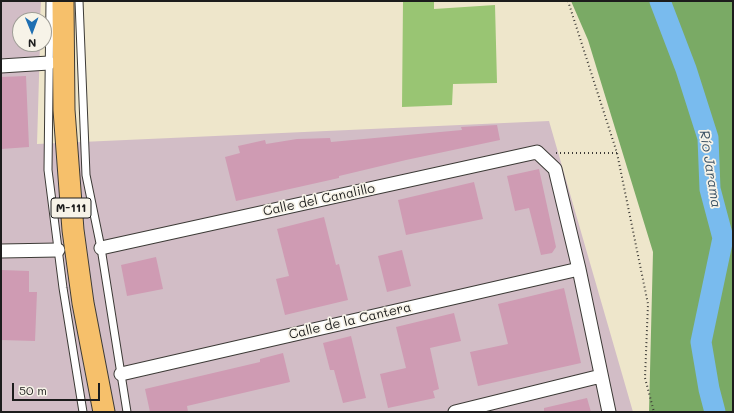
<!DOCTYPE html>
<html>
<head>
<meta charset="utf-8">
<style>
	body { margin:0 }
	#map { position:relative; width:734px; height:413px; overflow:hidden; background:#eee6cb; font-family:Mali,sans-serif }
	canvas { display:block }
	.frame { position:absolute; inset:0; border:2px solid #1c1c1c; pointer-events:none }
	.north { position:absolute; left:12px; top:12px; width:40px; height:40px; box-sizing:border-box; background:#f7f3e8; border:1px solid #9f9d96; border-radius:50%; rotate:179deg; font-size:11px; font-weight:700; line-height:16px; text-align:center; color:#1c1c1c }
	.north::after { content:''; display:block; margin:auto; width:14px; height:18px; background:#1f6fb2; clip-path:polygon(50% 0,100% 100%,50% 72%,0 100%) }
	.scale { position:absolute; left:12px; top:383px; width:88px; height:18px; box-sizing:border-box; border:2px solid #1c1c1c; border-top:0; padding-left:5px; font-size:12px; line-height:14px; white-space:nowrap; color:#1c1c1c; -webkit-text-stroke:3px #f7f3e8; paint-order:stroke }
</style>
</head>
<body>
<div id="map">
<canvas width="734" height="413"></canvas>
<div class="frame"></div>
<div class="north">N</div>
<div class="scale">50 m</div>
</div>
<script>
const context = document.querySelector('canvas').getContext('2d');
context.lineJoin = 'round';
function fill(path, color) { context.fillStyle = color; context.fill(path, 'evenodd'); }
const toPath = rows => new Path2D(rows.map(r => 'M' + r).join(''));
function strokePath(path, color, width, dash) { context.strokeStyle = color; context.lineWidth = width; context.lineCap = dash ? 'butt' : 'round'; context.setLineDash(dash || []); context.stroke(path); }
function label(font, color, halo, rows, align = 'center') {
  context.font = font + ' Mali,sans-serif'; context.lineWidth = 3.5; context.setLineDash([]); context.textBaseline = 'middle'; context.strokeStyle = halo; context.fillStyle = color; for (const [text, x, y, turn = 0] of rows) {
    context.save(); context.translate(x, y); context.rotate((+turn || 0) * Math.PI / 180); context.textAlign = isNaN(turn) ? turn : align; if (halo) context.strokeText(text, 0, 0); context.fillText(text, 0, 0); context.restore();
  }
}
const industrial = toPath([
	[1,1,41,1,40,20,20,20,20,44,40,44,37,144,549,121,633,412,1,412]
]);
const green = toPath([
	[403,1,434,1,434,9,495,5,497,83,453,84,452,105,402,107]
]);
const forest = toPath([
	[571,1,733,1,733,412,649,412,653,252,588,40]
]);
const river = toPath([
	[660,1,686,69,708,138,710,189,723,238,701,342,709,389,715,412]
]);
const building = toPath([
	[26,76,29,147,1,149,1,77],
	[497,125,500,140,406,160,339,176,339,178,236,201,225,157,240,153,238,146,265,140,266,144,297,139,330,138,331,142,462,130,461,127],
	[539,169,556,247,552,253,541,255,529,208,515,211,507,176],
	[474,182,483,219,406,235,398,200],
	[324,217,336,265,339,264,348,300,285,315,276,279,289,276,277,229],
	[402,250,411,286,387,292,378,256],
	[156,257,163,289,127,296,121,265],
	[1,270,29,271,29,292,37,292,35,341,1,340],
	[564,288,581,363,478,386,470,352,508,344,498,304],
	[454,313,461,341,430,348,439,389,433,391,435,398,388,408,380,374,406,368,396,327],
	[351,336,366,398,343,403,334,370,330,370,323,343],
	[283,353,290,382,187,406,188,412,150,412,145,389,260,362,260,359],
	[587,398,591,412,544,412,544,408]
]);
const path = toPath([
	[568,1,617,153,648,304,645,378,654,412],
	[556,153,617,153]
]);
const service = toPath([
	[50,1,48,170,63,288,83,412],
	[79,1,86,175,101,248,127,412]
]);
const minor = toPath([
	[1,66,49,63],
	[101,248,537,152,555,169,579,269,609,412],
	[1,251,58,250],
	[121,374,579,269],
	[455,412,601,376]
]);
const primary = toPath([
	[63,1,64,110,73,230,83,303,104,412]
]);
const shields = [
	[71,208,40]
];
const shieldNames = [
	["M-111",71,208]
];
const streetNames = [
	["Calle del Canalillo",319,200,-12],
	["Calle de la Cantera",350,321,-13]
];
const waterNames = [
	["Río Jarama",710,169,81]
];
fill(industrial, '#d2bdc6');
fill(green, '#99c573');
fill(forest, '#7aaa65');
strokePath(river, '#79bbee', 21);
fill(building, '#cf9bb3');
strokePath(service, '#3c3a36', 9);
strokePath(minor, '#3c3a36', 15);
strokePath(primary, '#3c3a36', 23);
strokePath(path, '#3c3a36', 2, [1, 3]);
strokePath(service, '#fff', 7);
strokePath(minor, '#fff', 13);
strokePath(primary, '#f6c06b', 21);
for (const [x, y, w] of shields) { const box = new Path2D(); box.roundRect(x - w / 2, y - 10, w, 20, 3); context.fillStyle = '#f7f3e8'; context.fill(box); strokePath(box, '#1c1c1c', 1); }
label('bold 12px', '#1c1c1c', null, shieldNames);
label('13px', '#1c1c1c', '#f7f3e8', streetNames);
label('italic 14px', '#3d5466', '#f7f3e8', waterNames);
</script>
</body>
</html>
